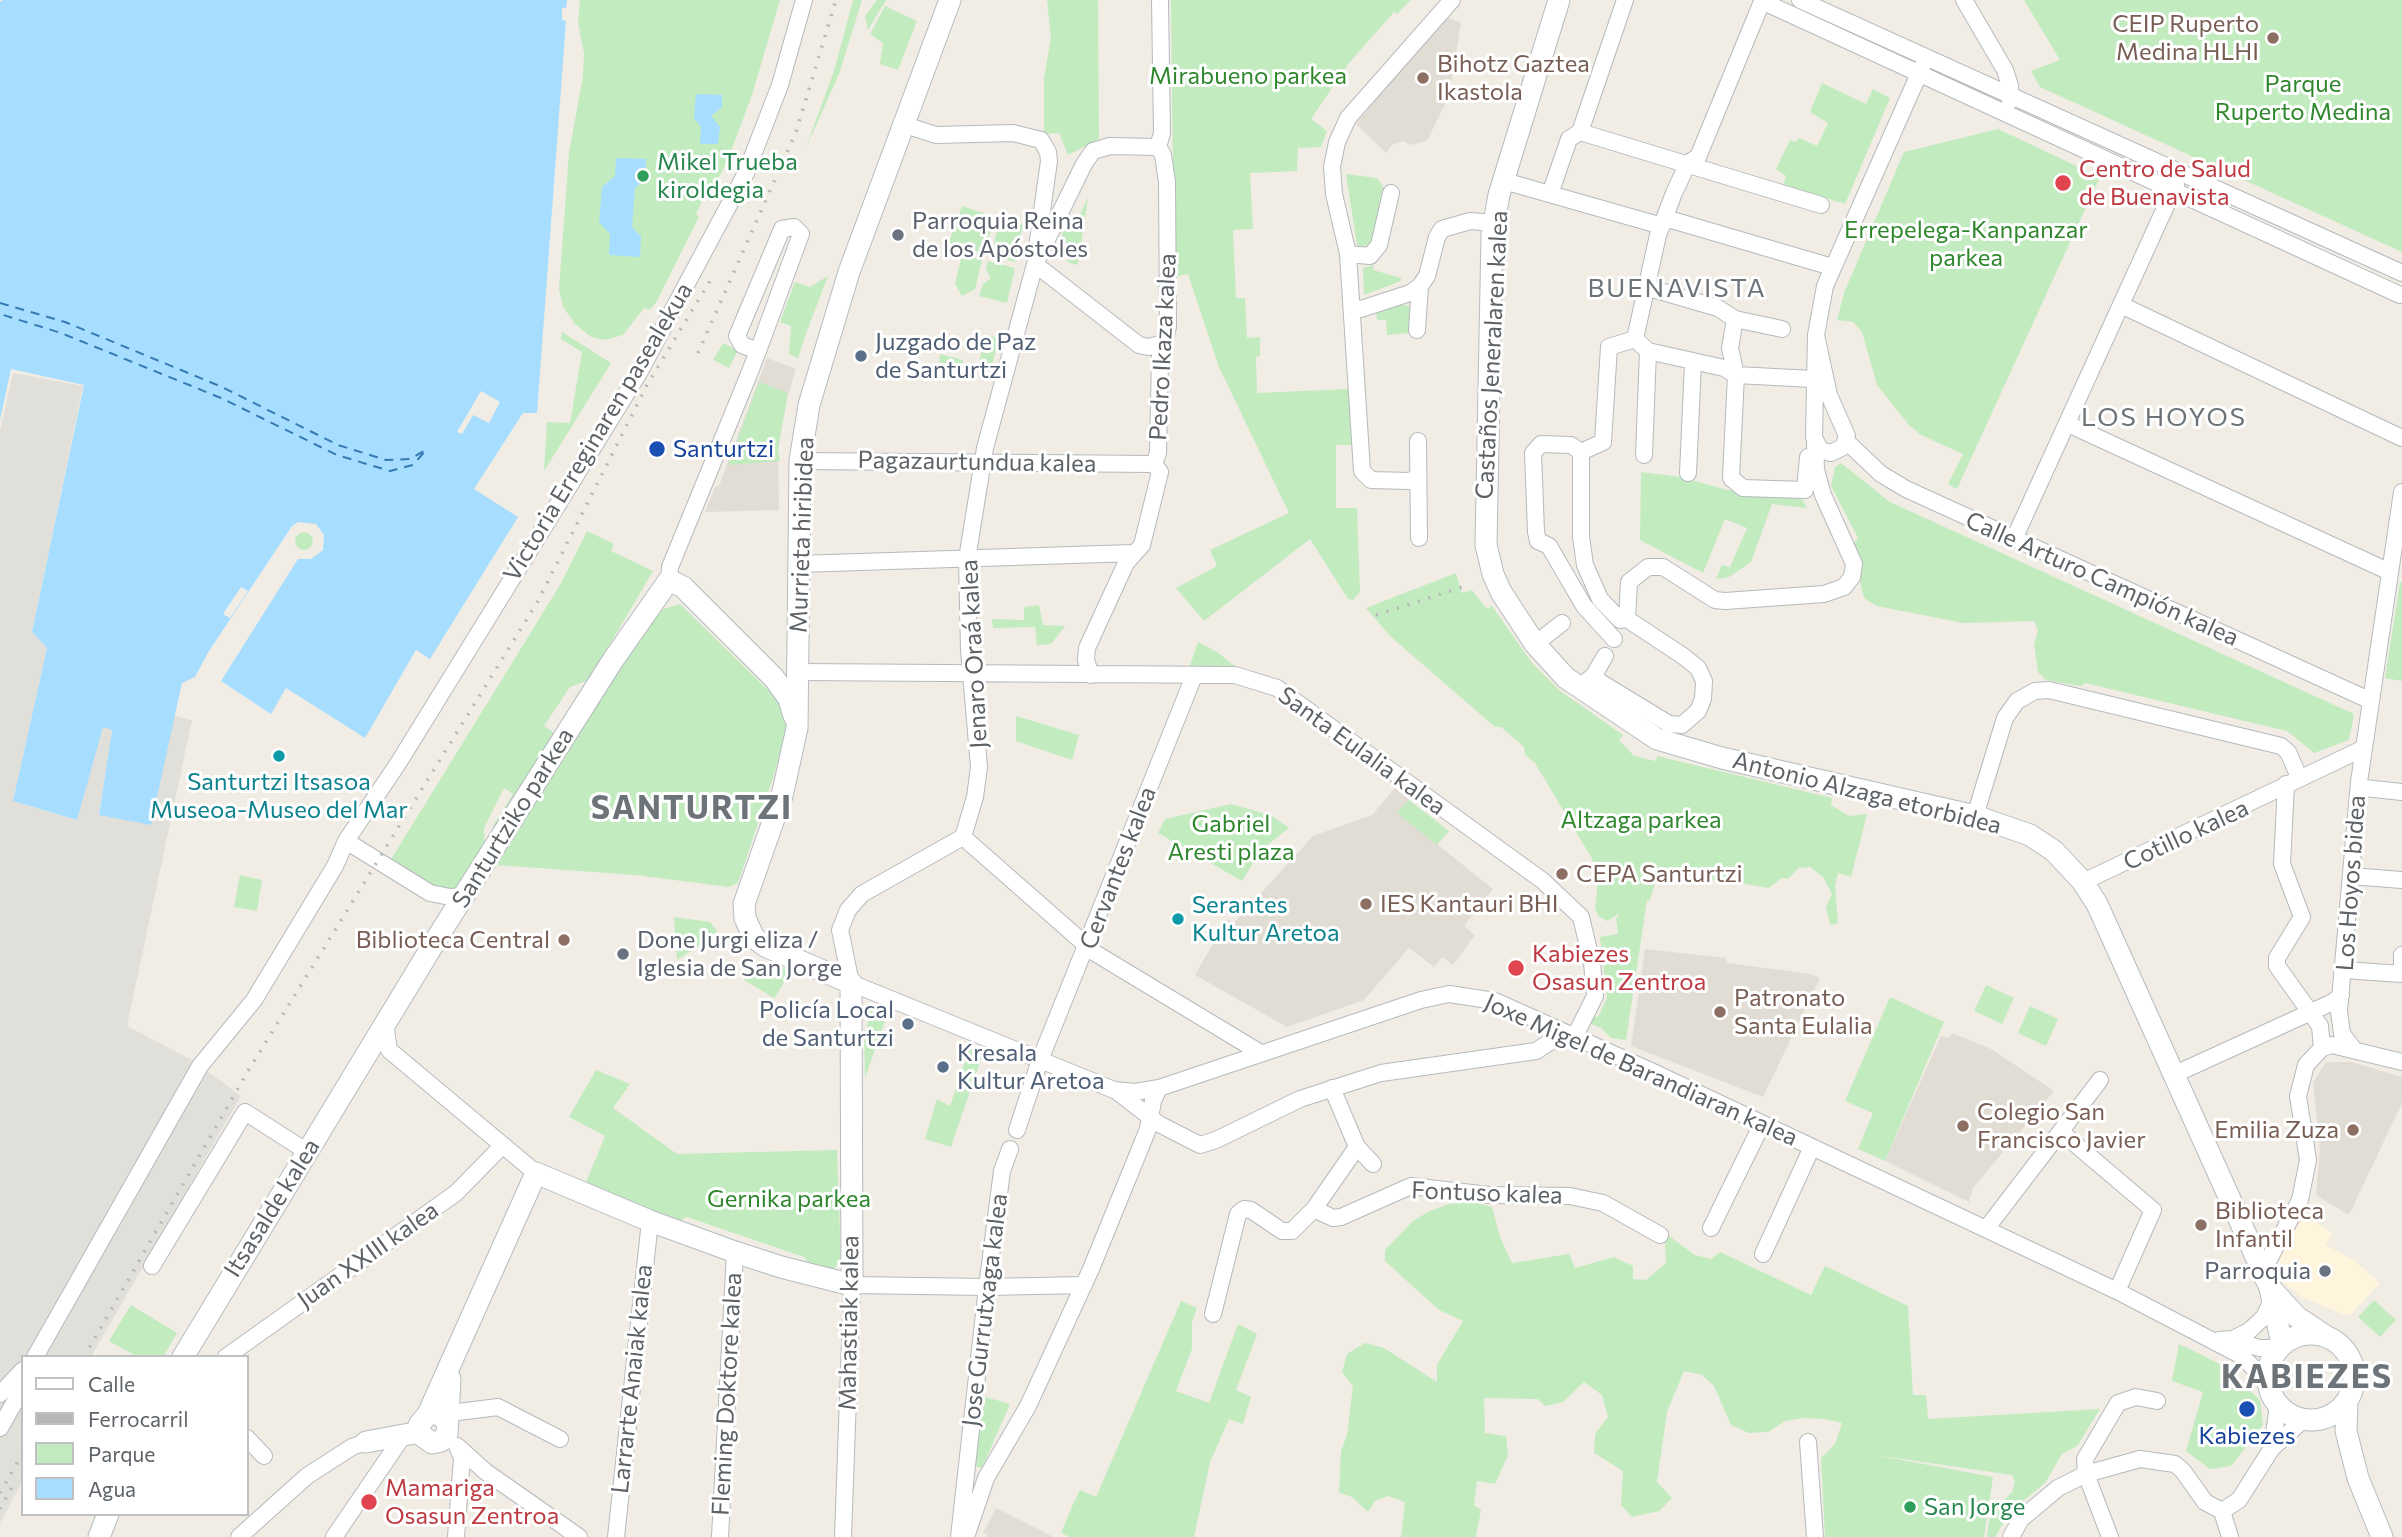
<!DOCTYPE html>
<html>
<head>
<meta charset="utf-8">
<style>
	body { margin:0 }
	#map { position:relative; width:2402px; height:1537px; overflow:hidden; background:#f1ede5; font-family:Commissioner,sans-serif }
	canvas { display:block }
	.legend { position:absolute; left:21px; top:1355px; width:228px; height:161px; box-sizing:border-box; background:#fff; border:2px solid #bec0c2; margin:0; padding:9px 12px; list-style:none; font-size:21px; color:#5d6267 }
	.legend li { display:flex; align-items:center; gap:14px; height:35px }
	.legend b { width:35px; border:2px solid #bec0c2 }
</style>
</head>
<body>
<div id="map">
<canvas width="2402" height="1537"></canvas>
<ul class="legend">
<li><b style="height:9px;background:#fff"></b>Calle</li>
<li><b style="height:9px;background:#b6b7b8"></b>Ferrocarril</li>
<li><b style="height:19px;background:#c2ebbf"></b>Parque</li>
<li><b style="height:19px;background:#a7deff"></b>Agua</li>
</ul>
</div>
<script>
const context = document.querySelector('canvas').getContext('2d');
context.lineJoin = 'round';
function fill(path, color) { context.fillStyle = color; context.fill(path, 'evenodd'); }
const toPath = rows => new Path2D(rows.map(r => 'M' + r).join(''));
function strokePath(path, color, width, dash) { context.strokeStyle = color; context.lineWidth = width; context.lineCap = dash ? 'butt' : 'round'; context.setLineDash(dash || []); context.stroke(path); }
function label(font, color, halo, rows, align = 'center') {
  context.font = font + ' Commissioner,sans-serif'; context.lineWidth = 6; context.setLineDash([]); context.textBaseline = 'middle'; context.strokeStyle = halo; context.fillStyle = color; for (const [text, x, y, turn = 0] of rows) {
    context.save(); context.translate(x, y); context.rotate((+turn || 0) * Math.PI / 180); context.textAlign = isNaN(turn) ? turn : align; if (halo) context.strokeText(text, 0, 0); context.fillText(text, 0, 0); context.restore();
  }
}
const commercial = toPath([
	[2305,1214,2332,1233,2326,1245,2354,1260,2380,1283,2351,1314,2345,1315,2301,1297,2285,1283,2279,1267,2280,1257]
]);
const industrial = toPath([
	[13,373,83,386,32,632,47,648,13,801,77,820,102,727,112,729,99,814,174,716,192,720,127,1026,192,1060,241,1096,91,1357,23,1357,23,1480,0,1523,0,431]
]);
const education = toPath([
	[1449,18,1461,23,1449,96,1427,141,1410,145,1404,141,1392,145,1386,153,1356,124,1434,30],
	[767,358,796,369,787,398,778,449,779,510,705,512,715,487,719,486],
	[1395,788,1409,800,1398,813,1493,889,1464,926,1475,935,1453,965,1442,957,1434,967,1409,948,1364,1000,1287,1027,1195,975,1227,919,1234,923,1313,836,1372,815],
	[1645,949,1726,958,1727,963,1811,974,1820,978,1763,1097,1631,1046],
	[1952,1033,1991,1049,2054,1091,1973,1188,1969,1202,1885,1161,1941,1036,1949,1038],
	[2326,1062,2351,1062,2402,1077,2402,1103,2349,1215,2316,1195,2320,1150,2313,1083],
	[996,1508,1038,1529,1053,1537,986,1537,987,1534,983,1533]
]);
const green = toPath([
	[580,0,780,0,752,95,728,159,710,196,705,195,696,214,699,217,657,301,650,310,644,308,623,335,605,340,591,337,575,324,563,307,559,289,569,153,583,76,584,53,578,23],
	[853,0,862,0,839,74,805,150,834,71],
	[877,0,886,0,868,30,865,16],
	[1047,0,1098,0,1099,139,1068,155,1059,133,1044,134,1044,78,1051,38],
	[1171,0,1411,0,1397,14,1394,12,1349,63,1311,119,1327,131,1321,147,1298,148,1297,171,1250,173,1253,229,1233,230,1236,298,1245,298,1247,338,1260,337,1260,356,1256,357,1257,393,1349,389,1355,445,1336,445,1336,508,1357,508,1360,592,1353,600,1348,599,1310,539,1204,621,1176,588,1217,566,1210,550,1289,513,1219,367,1188,274,1174,277],
	[2024,0,2402,0,2402,252,2040,87,2031,71,2060,60],
	[885,6,917,21,898,70,880,64,883,43,870,34],
	[1822,83,1866,104,1873,89,1890,98,1845,204,1783,185,1786,176,1776,169,1790,140,1796,142,1799,138,1817,146,1828,123,1810,112],
	[1998,129,2100,177,1957,489,1948,484,1963,454,1921,435,1909,425,1877,385,1862,332,1853,322,1837,320,1844,293,1904,152],
	[1346,174,1377,178,1383,186,1375,241,1362,247,1357,245],
	[1088,197,1078,265,1067,262,1072,244,1059,243,1067,221,1077,221],
	[962,206,995,217,985,253,948,245],
	[1000,219,1023,225,1015,262,991,255],
	[962,255,982,260,975,289,962,296,955,284],
	[988,261,1015,268,1007,303,979,296,983,284,991,278,986,269],
	[1374,265,1373,270,1401,278,1401,281,1364,295,1363,268],
	[828,276,807,331,798,358,789,354,791,326,780,322,795,282,810,287],
	[1403,304,1413,308,1411,333,1387,335,1386,320,1377,320,1376,313],
	[562,332,611,363,544,471,547,422,570,423,582,352,561,339],
	[986,335,999,338,991,369,979,361],
	[723,343,738,350,729,368,713,360],
	[940,354,963,360,961,368,939,362],
	[759,382,788,393,778,449,780,461,728,465],
	[1841,463,1890,502,2354,714,2349,740,2314,753,2287,731,2085,683,2081,686,2046,680,2038,672,2034,645,2038,631,2034,621,1963,623,1877,606,1864,598,1860,582,1863,564,1854,543,1858,538,1831,486,1835,467],
	[1641,472,1681,477,1727,490,1802,499,1807,508,1772,504,1751,562,1729,577,1716,579,1722,565,1730,567,1747,528,1725,519,1703,573,1640,540],
	[587,531,614,544,611,551,653,571,589,680,570,687,544,726,554,733,492,838,493,826,513,794,504,788,484,828,485,850,461,890,442,892,390,861,560,585],
	'295 541a9 9 0 1 1 18 0a9 9 0 1 1-18 0Z',
	[1456,573,1462,593,1472,590,1487,609,1492,606,1532,663,1559,690,1623,735,1619,740,1634,756,1656,761,1657,756,1832,798,1831,805,1849,816,1867,814,1851,877,1838,873,1835,885,1838,923,1830,925,1826,908,1832,894,1823,877,1810,867,1799,868,1788,879,1782,878,1769,888,1722,880,1655,882,1650,901,1647,900,1626,1040,1611,1038,1601,1028,1587,1022,1590,1015,1598,1017,1607,998,1600,937,1618,934,1616,919,1620,913,1607,921,1598,916,1595,908,1599,874,1591,857,1535,763,1525,755,1524,747,1501,727,1495,727,1390,636,1366,608],
	[2400,582,2402,582,2402,681,2385,678],
	[680,604,773,695,786,715,787,726,774,775,738,883,729,887,635,875,496,865,654,612],
	[1039,605,1043,625,1065,626,1051,644,1037,645,1035,627,993,628,992,619,1024,620,1024,607],
	[1198,642,1217,652,1236,667,1189,668],
	[1016,716,1079,735,1072,760,1016,741],
	[1409,800,1449,831,1437,845,1397,813],
	[1231,804,1272,816,1289,828,1261,850,1242,881,1158,833,1165,819],
	[240,875,262,880,257,911,234,907],
	[674,917,710,922,717,931,714,936,677,960],
	[749,959,792,971,774,998,744,980],
	[1986,985,2014,998,2002,1024,1974,1011],
	[1890,997,1944,1022,1885,1161,1858,1149,1873,1113,1845,1101],
	[2030,1006,2058,1019,2046,1046,2018,1033],
	[877,1008,888,1012,865,1078,864,1030,867,1030,869,1010],
	[970,1047,983,1053,951,1147,925,1139,937,1099,950,1106],
	[596,1070,630,1084,613,1108,677,1154,837,1150,841,1262,831,1271,812,1268,804,1257,687,1217,676,1223,585,1185,605,1136,569,1117],
	[1474,1202,1492,1207,1500,1237,1512,1263,1569,1254,1575,1268,1614,1257,1633,1266,1633,1279,1646,1280,1666,1263,1665,1243,1669,1236,1695,1255,1711,1259,1720,1252,1811,1295,1825,1266,1908,1306,1913,1395,1926,1395,1928,1419,2100,1409,2077,1446,2062,1454,2045,1483,2010,1512,1995,1537,1987,1537,1989,1522,1991,1514,2012,1492,2015,1482,2012,1475,1875,1455,1993,1477,1984,1537,1825,1537,1821,1458,1835,1444,1842,1423,1825,1419,1803,1418,1785,1421,1768,1432,1749,1433,1731,1425,1714,1386,1702,1375,1684,1371,1667,1412,1657,1482,1672,1498,1659,1511,1632,1517,1621,1505,1623,1471,1594,1453,1595,1434,1608,1417,1602,1395,1584,1382,1563,1402,1545,1406,1538,1399,1484,1398,1485,1433,1506,1436,1508,1455,1495,1484,1477,1481,1474,1505,1481,1510,1476,1537,1401,1537,1405,1502,1388,1496,1375,1501,1368,1512,1352,1497,1339,1493,1341,1451,1347,1435,1353,1386,1342,1372,1347,1354,1365,1343,1384,1348,1437,1382,1437,1365,1463,1321,1439,1310,1385,1261,1385,1250,1413,1221,1428,1212,1449,1204],
	[2374,1300,2396,1320,2380,1337,2358,1317],
	[1181,1301,1197,1308,1192,1322,1192,1349,1176,1391,1209,1403,1238,1324,1257,1334,1236,1390,1251,1397,1243,1424,1229,1419,1210,1462,1194,1537,1070,1537,1061,1533,1074,1502,1080,1490,1096,1497],
	[131,1305,177,1333,163,1357,138,1357,109,1341],
	[2179,1344,2234,1371,2229,1378,2245,1386,2260,1400,2263,1425,2231,1466,2210,1469,2186,1451,2203,1392,2172,1381],
	[982,1396,1010,1404,982,1468,975,1466]
]);
const water = toPath([
	[3,0,567,0,566,8,562,8,562,20,566,21,537,413,523,413,474,489,518,517,430,659,416,650,365,738,286,688,271,714,221,681,298,559,311,559,323,550,324,535,316,524,298,522,292,526,209,651,195,677,182,683,151,825,99,815,112,730,103,727,77,820,13,801,47,648,32,632,84,385,11,369,0,420,0,2],
	[696,94,722,95,722,107,711,116,720,127,718,144,700,144,701,127,694,118],
	[616,158,646,159,645,180,635,188,632,227,641,236,640,257,609,255,610,234,599,222,602,187,615,176]
]);
const pier = toPath([
	[481,391,500,402,489,423,473,415,462,434,457,432],
	[241,587,248,591,230,618,223,614]
]);
const ferry = toPath([
	[0,303,65,322,222,387,338,445,386,460,410,459,426,450,413,465,390,471,337,455,221,398,61,333,0,314]
]);
const street = toPath([
	[1800,0,2402,273],
	[1964,0,2005,70,2010,86,2010,101],
	[1766,3,2400,295],
	[905,125,936,135,1013,133,1041,140,1048,152,1049,161,1036,254],
	[1580,132,1821,205],
	[1158,147,1110,146,1093,151,1084,164,1035,264,985,448,967,559,969,650,979,767,975,797,963,837,862,894,848,910,840,930,851,983,1114,1090,1135,1092,1159,1088,1421,1000,1449,994,1495,1001,1651,1071,2117,1291,2242,1356,2268,1383],
	[1504,181,1662,226],
	[1550,194,1569,139,1580,132,1625,0],
	[1665,218,1832,267],
	[1348,254,1370,256,1379,245,1391,193],
	[1035,264,1139,345,1148,347,1161,344],
	[1646,287,1718,308,1735,319,1782,329],
	[2121,305,2402,438],
	[1353,307,1361,309,1410,293,1420,286,1427,276,1437,237,1442,229,1470,221,1494,223],
	[1735,319,1730,348,1736,375,1731,478,1743,488,1805,490,1808,457],
	[1417,330,1420,286],
	[1816,335,1829,395,1847,436,1843,447,1831,453,1820,450,1814,437,1816,335,1825,286,1922,67],
	[1635,339,1658,235,1674,193,1688,163,1698,157,1761,4],
	[1635,339,1648,351,1724,368,1736,375,1813,379],
	[2068,424,2390,572],
	[1418,441,1419,538],
	[1846,441,1881,474,1906,489,2369,700],
	[1581,452,1571,445,1541,444,1533,453,1536,532,1538,541,1549,546,1584,606,1614,639],
	[1581,452,1603,442,1609,347,1635,339],
	[1644,455,1648,351],
	[800,461,1154,464],
	[1688,473,1693,363],
	[1418,477,1410,481,1371,480,1362,471,1348,254,1334,194,1332,167,1337,142,1348,118,1452,0],
	[2014,539,2176,184],
	[799,564,1133,553],
	[669,580,670,567,745,384,758,351,801,234,794,227,782,229,737,336,742,345,758,351],
	[1627,619,1629,582,1648,567,1663,567,1715,600,1725,601,1824,594,1844,587,1852,577,1854,564,1823,495,1816,470,1815,442],
	[1535,644,1562,623],
	[798,672,1235,675,1277,688,1543,881,1581,917,1592,963,1595,996,1574,1038],
	[1091,675,1086,660,1087,648,1126,563,1142,545,1160,472,1154,464,1158,453,1160,355,1168,327,1167,182,1163,155,1158,147,1162,133,1160,0],
	[1594,675,1605,656],
	[1579,688,1594,675,1600,682,1669,724,1682,725,1698,711,1703,699,1704,681,1698,668,1683,656,1627,619,1620,620,1600,599,1585,565,1581,537,1581,452],
	[2286,784,2282,864,2302,917,2277,958,2277,966,2320,1026,2322,1048],
	[2365,788,2402,792],
	[1975,816,2005,718,2017,701,2035,691,2049,690,2281,746,2288,752,2299,777],
	[963,837,1095,953,1259,1052],
	[346,841,430,893,450,897,465,896],
	[2351,876,2402,880],
	[2083,882,2362,749],
	[2402,955,2402,966],
	[2344,970,2402,974],
	[385,1023,389,1050,536,1173],
	[2352,1047,2342,1034,2339,1011,2359,782,2402,492],
	[2173,1075,2333,1002,2341,995],
	[1332,1088,1357,1147,1373,1164],
	[1115,1090,1159,1124,1200,1145,1216,1140,1300,1099,1381,1073,1536,1051,1562,1034,1569,1036],
	[1017,1130,1040,1060,1194,676],
	[2061,1132,2153,1210,2117,1291],
	[1314,1209,1333,1218,1341,1217,1411,1186,1489,1195,1570,1196,1603,1203,1660,1235],
	[1711,1228,1762,1124],
	[1986,1229,2100,1080],
	[1763,1254,1812,1147],
	[152,1266,245,1112,306,1151],
	[2263,1271,2300,1200,2308,1160,2298,1096,2306,1065,2322,1048,2332,1045,2402,1062],
	[1213,1314,1238,1214,1244,1209,1251,1210,1282,1231,1292,1231,1314,1209,1357,1147],
	[2233,1339,2249,1331,2264,1317,2273,1298],
	[2219,1340,2233,1339,2259,1348,2278,1348],
	[35,1357,200,1066,254,1000,335,866,346,841,399,762,639,373,746,173,780,85,804,0],
	[226,1357,456,1193,503,1145],
	[0,1394,23,1370],
	[447,1410,458,1412,498,1407,560,1439],
	[0,1428,23,1387],
	[247,1438,264,1456],
	[1808,1442,1815,1537],
	[457,1446,486,1472,579,1537],
	[2272,1448,2303,1420],
	[2222,1511,2239,1500,2272,1448,2278,1405],
	[2222,1511,2230,1537],
	[239,1537,307,1476,352,1447,366,1442],
	[334,1537,403,1436],
	[456,1537,462,1458,457,1446],
	[616,1537,650,1221],
	[720,1537,735,1252],
	[843,1537,852,1285,987,1287,1084,1285],
	[959,1537,987,1287,1002,1171,1010,1149],
	[966,1537,986,1478,1028,1406,1091,1269,1148,1129,1153,1101,1159,1088],
	[2011,1537,2021,1519,2058,1488,2086,1474,2140,1459,2175,1464,2183,1471,2205,1502,2222,1511],
	[2110,1537,2086,1474,2085,1459,2118,1403,2136,1397,2157,1401]
]);
const secondary = toPath([
	[1559,0,1499,195,1492,235,1486,545,1493,574,1501,592,1535,644,1566,678,1657,739,1722,758,1975,816,2030,835,2054,851,2083,882,2097,904,2270,1288,2282,1344],
	[2272,1290,2297,1317,2324,1335],
	'2268 1377a43 43 0 1 1 86 0a43 43 0 1 1-86 0Z',
	[183,1357,442,930,613,660,669,580,683,587,774,678,789,699,794,716],
	[2347,1402,2346,1431,2358,1478,2382,1537],
	[428,1414,536,1173,650,1221,735,1252,781,1267,852,1285,851,983,767,947,754,938,745,918,744,904,782,796,797,728,800,461,809,405,849,272,950,0],
	[446,1420,436,1413,428,1414,419,1425,421,1435,432,1443,441,1441,447,1435,450,1379],
	[366,1442,420,1432],
	[99,1537,108,1514]
]);
const rail = toPath([
	[698,353,796,132,836,0],
	[1376,615,1469,585],
	[84,1357,248,1071,538,601,647,385,713,276],
	[0,1493,23,1453],
	[0,1509,12,1487]
]);
const markers = [
	[2273,38,7,"#8d6e63"],
	[1423,78,7,"#8d6e63"],
	[643,176,7,"#2e9e5b"],
	[2063,183,9,"#e0444e"],
	[898,235,7,"#6b7280"],
	[861,356,7,"#5c6f8a"],
	[657,449,9,"#1a4fb4"],
	[279,756,7,"#0f9aa8"],
	[1562,874,7,"#8d6e63"],
	[1366,904,7,"#8d6e63"],
	[1178,919,7,"#0f9aa8"],
	[564,940,7,"#8d6e63"],
	[623,954,7,"#6b7280"],
	[1516,968,9,"#e0444e"],
	[1720,1012,7,"#8d6e63"],
	[908,1024,7,"#5c6f8a"],
	[943,1067,7,"#5c6f8a"],
	[1963,1126,7,"#8d6e63"],
	[2353,1130,7,"#8d6e63"],
	[2201,1225,7,"#8d6e63"],
	[2325,1271,7,"#6b7280"],
	[2247,1409,9,"#1a4fb4"],
	[369,1502,9,"#e0444e"],
	[1910,1507,7,"#2e9e5b"]
];
const educationNames = [
	["CEIP Ruperto",2259,24,"right"],
	["Medina HLHI",2259,52,"right"],
	["Bihotz Gaztea",1437,64],
	["Ikastola",1437,92],
	["CEPA Santurtzi",1576,874],
	["IES Kantauri BHI",1380,904],
	["Biblioteca Central",550,940,"right"],
	["Patronato",1734,998],
	["Santa Eulalia",1734,1026],
	["Colegio San",1977,1112],
	["Francisco Javier",1977,1140],
	["Emilia Zuza",2339,1130,"right"],
	["Biblioteca",2215,1211],
	["Infantil",2215,1239]
];
const parkNames = [
	["Mirabueno parkea",1248,76],
	["Parque",2303,84],
	["Ruperto Medina",2303,112],
	["Errepelega-Kanpanzar",1966,230],
	["parkea",1966,258],
	["Altzaga parkea",1641,820],
	["Gabriel",1231,824],
	["Aresti plaza",1231,852],
	["Gernika parkea",789,1199]
];
const leisureNames = [
	["Mikel Trueba",657,162],
	["kiroldegia",657,190],
	["San Jorge",1924,1507]
];
const healthNames = [
	["Centro de Salud",2079,169],
	["de Buenavista",2079,197],
	["Kabiezes",1532,954],
	["Osasun Zentroa",1532,982],
	["Mamariga",385,1488],
	["Osasun Zentroa",385,1516]
];
const worshipNames = [
	["Parroquia Reina",912,221],
	["de los Apóstoles",912,249],
	["Done Jurgi eliza /",637,940],
	["Iglesia de San Jorge",637,968],
	["Parroquia",2311,1271,"right"]
];
const serviceNames = [
	["Juzgado de Paz",875,342],
	["de Santurtzi",875,370],
	["Policía Local",894,1010,"right"],
	["de Santurtzi",894,1038,"right"],
	["Kresala",957,1053],
	["Kultur Aretoa",957,1081]
];
const streetNames = [
	["Pedro Ikaza kalea",1163,347,-87],
	["Castaños Jeneralaren kalea",1492,355,-87],
	["Victoria Erreginaren pasealekua",598,432,-59],
	["Pagazaurtundua kalea",977,462,1],
	["Murrieta hiribidea",802,535,-88],
	["Calle Arturo Campión kalea",2102,579,24],
	["Jenaro Oraá kalea",974,654,-93],
	["Santa Eulalia kalea",1362,751,36],
	["Antonio Alzaga etorbidea",1867,793,14],
	["Santurtziko parkea",513,818,-58],
	["Cotillo kalea",2186,835,-25],
	["Cervantes kalea",1118,868,-69],
	["Los Hoyos bidea",2351,883,-86],
	["Joxe Migel de Barandiaran kalea",1641,1070,24],
	["Fontuso kalea",1487,1193,2],
	["Itsasalde kalea",272,1208,-58],
	["Juan XXIII kalea",368,1255,-35],
	["Jose Gurrutxaga kalea",985,1310,-83],
	["Mahastiak kalea",849,1323,-89],
	["Larrarte Anaiak kalea",632,1379,-84],
	["Fleming Doktore kalea",727,1394,-87]
];
const transitNames = [
	["Santurtzi",673,449],
	["Kabiezes",2247,1436,"center"]
];
const cultureNames = [
	["Santurtzi Itsasoa",279,782],
	["Museoa-Museo del Mar",279,810],
	["Serantes",1192,905,"left"],
	["Kultur Aretoa",1192,933,"left"]
];
const neighbourhoodNames = [
	["BUENAVISTA",1677,288],
	["LOS HOYOS",2164,417]
];
const districtNames = [
	["SANTURTZI",692,808],
	["KABIEZES",2307,1377]
];
fill(commercial, '#fff4dc');
fill(industrial, '#e1dfd9');
fill(education, '#e1dcd4');
fill(green, '#c2ebbf');
fill(water, '#a7deff');
fill(pier, '#f1ede5');
strokePath(ferry, '#357bb3', 2, [9, 7]);
strokePath(street, '#b6b9bd', 18);
strokePath(secondary, '#b6bbc0', 23);
strokePath(street, '#fff', 16);
strokePath(secondary, '#fff', 21);
strokePath(rail, '#b6b7b8', 3.5, [2, 9]);
for (const [x, y, r, color] of markers) { const dot = new Path2D(); dot.arc(x, y, r, 0, 2 * Math.PI); context.fillStyle = color; context.fill(dot); strokePath(dot, '#fff', 2.5); }
label('24px', '#785e54', '#fff', educationNames, 'left');
label('24px', '#2e872c', '#fff', parkNames);
label('24px', '#27864d', '#fff', leisureNames, 'left');
label('24px', '#be3a42', '#fff', healthNames, 'left');
label('24px', '#5b616d', '#fff', worshipNames, 'left');
label('24px', '#4e5e75', '#fff', serviceNames, 'left');
label('24px', '#5d6267', '#fff', streetNames);
label('24px', '#164399', '#fff', transitNames, 'left');
label('24px', '#0d838f', '#fff', cultureNames);
context.letterSpacing = '2px';
label('26px', '#6d7479', '#fff', neighbourhoodNames);
context.letterSpacing = '0px';
context.letterSpacing = '2px';
label('bold 32px', '#6d7479', '#fff', districtNames);
context.letterSpacing = '0px';
</script>
</body>
</html>
